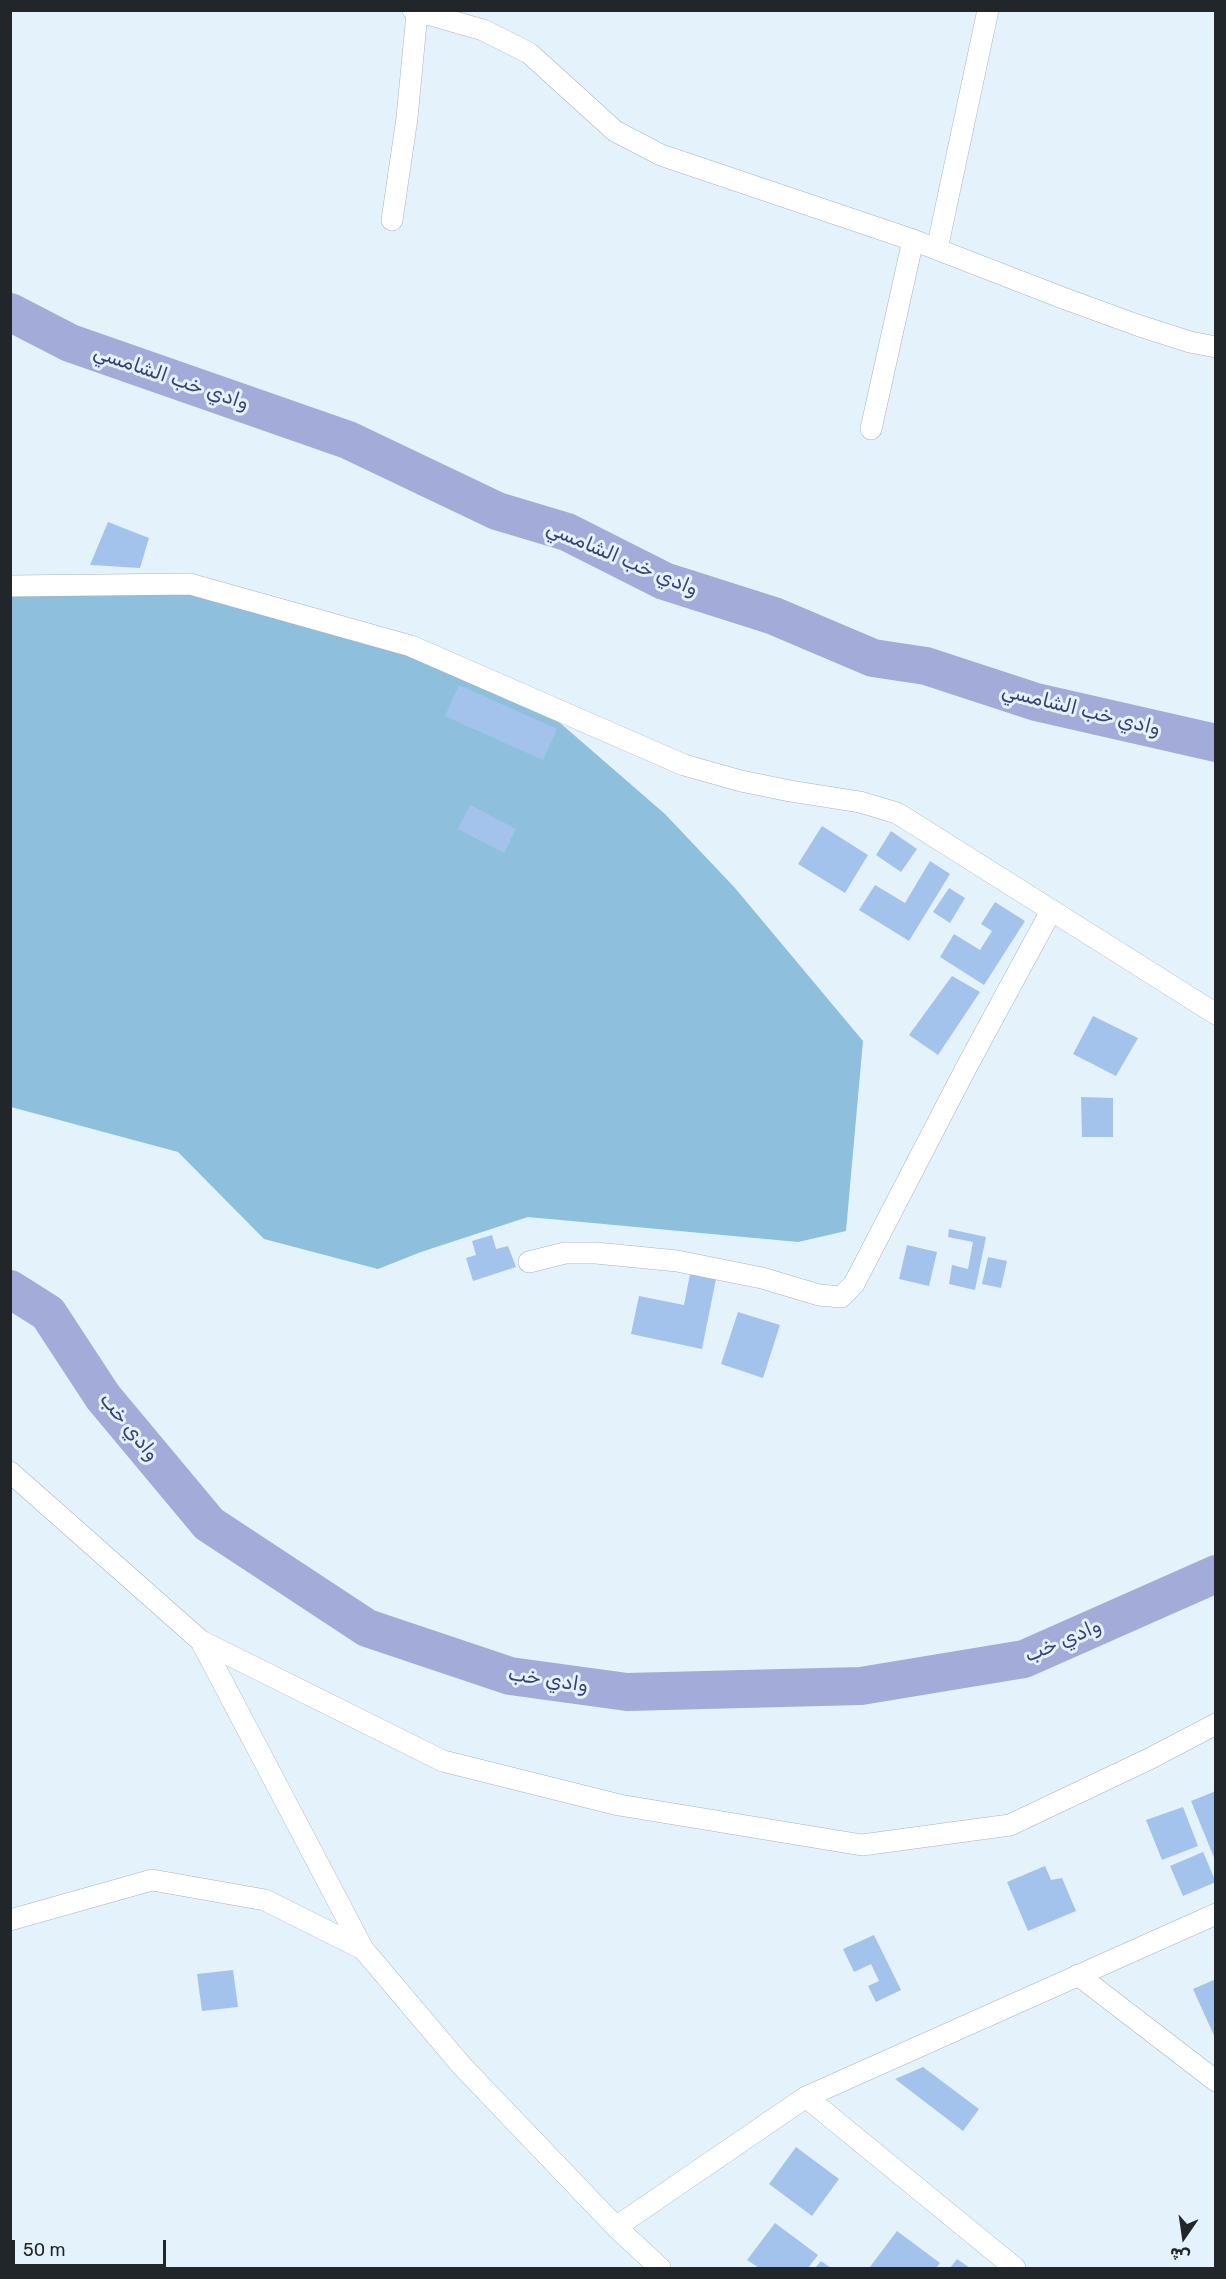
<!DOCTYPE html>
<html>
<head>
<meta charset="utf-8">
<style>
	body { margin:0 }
	#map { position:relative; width:1226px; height:2279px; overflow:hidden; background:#e4f2fb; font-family:Rubik,Cairo,sans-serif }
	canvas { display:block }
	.frame { position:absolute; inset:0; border:12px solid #202629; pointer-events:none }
	.north { position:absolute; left:1154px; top:2207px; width:60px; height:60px; -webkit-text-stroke:4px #e4f2fb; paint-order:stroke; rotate:193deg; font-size:16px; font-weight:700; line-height:24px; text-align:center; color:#202629 }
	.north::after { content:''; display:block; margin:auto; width:21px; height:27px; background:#202629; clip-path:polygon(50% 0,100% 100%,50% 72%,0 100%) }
	.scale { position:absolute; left:12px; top:2240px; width:154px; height:27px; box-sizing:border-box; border:3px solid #202629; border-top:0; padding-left:8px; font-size:18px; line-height:21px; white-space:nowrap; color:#202629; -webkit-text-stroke:4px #e4f2fb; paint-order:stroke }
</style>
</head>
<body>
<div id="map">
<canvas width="1226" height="2279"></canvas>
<div class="frame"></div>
<div class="north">ش</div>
<div class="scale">50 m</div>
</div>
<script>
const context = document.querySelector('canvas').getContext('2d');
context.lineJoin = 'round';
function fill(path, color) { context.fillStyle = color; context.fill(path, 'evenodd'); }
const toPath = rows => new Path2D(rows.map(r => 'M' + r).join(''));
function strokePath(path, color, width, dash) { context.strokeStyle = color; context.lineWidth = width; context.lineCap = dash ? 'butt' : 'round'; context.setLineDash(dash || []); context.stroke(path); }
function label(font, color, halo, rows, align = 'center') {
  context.font = font + ' Rubik,Cairo,sans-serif'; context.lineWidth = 6; context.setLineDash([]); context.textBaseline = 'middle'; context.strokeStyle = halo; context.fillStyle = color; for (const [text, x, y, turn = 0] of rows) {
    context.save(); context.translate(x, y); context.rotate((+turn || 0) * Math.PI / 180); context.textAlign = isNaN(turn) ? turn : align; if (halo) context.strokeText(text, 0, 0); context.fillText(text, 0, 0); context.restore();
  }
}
const forest = toPath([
	[10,578,198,579,419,641,559,722,665,814,735,888,863,1041,846,1231,798,1242,528,1217,421,1252,378,1269,264,1239,178,1152,11,1107]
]);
const river = toPath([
	[10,312,70,343,348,440,497,511,567,532,664,581,774,616,873,658,926,666,1036,702,1216,743],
	[10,1289,48,1313,103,1397,209,1524,367,1628,510,1676,627,1692,861,1686,1024,1659,1216,1574]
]);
const building = toPath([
	[108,522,149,538,140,568,90,565],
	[459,685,557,729,543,760,445,716],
	[470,805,516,829,504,853,458,829],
	[822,826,868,855,845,893,798,864],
	[891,831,917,849,901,872,876,855],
	[930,861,950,874,909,941,859,910,875,885,905,903],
	[949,888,965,898,950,923,933,912],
	[995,902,1025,921,984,985,940,957,954,934,980,950,992,931,981,924],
	[952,976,980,992,938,1055,909,1035],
	[1093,1016,1138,1038,1116,1076,1073,1054],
	[1081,1097,1113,1098,1113,1137,1082,1137],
	[949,1229,986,1237,975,1290,949,1284,952,1265,968,1269,973,1242,948,1237],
	[492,1235,496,1249,508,1246,516,1267,473,1281,466,1258,476,1255,472,1241],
	[907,1245,937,1252,929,1286,899,1279],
	[988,1257,1007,1261,1001,1288,982,1284],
	[690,1274,716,1279,702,1349,631,1334,639,1296,684,1305],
	[738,1312,780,1325,763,1378,721,1364],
	[1216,1791,1216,1860,1215,1860,1191,1801],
	[1183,1807,1198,1846,1162,1860,1146,1820],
	[1203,1852,1216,1882,1183,1896,1170,1866],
	[1045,1866,1051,1880,1062,1878,1076,1911,1028,1931,1007,1882],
	[874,1935,901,1990,876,2002,868,1986,879,1981,871,1964,854,1972,843,1949],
	[233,1970,238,2007,202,2011,197,1974],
	[1216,1979,1216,2040,1193,1989],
	[923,2067,979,2109,963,2131,895,2079],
	[796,2147,839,2179,812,2216,769,2184],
	[775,2223,818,2255,808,2268,759,2268,747,2260],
	[897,2231,940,2263,936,2268,869,2268],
	[957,2259,970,2268,950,2268],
	[821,2261,831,2268,815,2268]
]);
const minor = toPath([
	[413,10,483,30,529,53,615,131,661,155,913,240,1063,298,1137,325,1190,342,1216,347],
	[392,220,407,118,417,13],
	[937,249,988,10],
	[871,429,913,240],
	[10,586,190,584,411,646,684,765,741,781,790,791,860,802,897,813,1216,1014],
	[529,1262,565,1253,596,1253,677,1261,762,1278,819,1295,841,1297,854,1284,966,1068,1051,911],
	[10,1472,201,1641,443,1761,619,1805,862,1845,1010,1825,1149,1759,1216,1724],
	[201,1641,363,1949],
	[10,1920,152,1880,265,1900,363,1949,462,2066,616,2227,660,2268],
	[1078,1975,1216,2081],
	[806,2097,1015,2268],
	[616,2227,806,2097,1216,1914]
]);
const waterNames = [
	["وادي خب الشامسي",171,378,19],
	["وادي خب الشامسي",622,559,23],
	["وادي خب الشامسي",1081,710,14],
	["وادي خب",129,1427,51],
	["وادي خب",1063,1641,-23],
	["وادي خب",548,1680,9]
];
fill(forest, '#8ec0de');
strokePath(river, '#a3abd9', 38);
fill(building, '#a4c3ec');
strokePath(minor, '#a7b4bc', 22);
strokePath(minor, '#fff', 21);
label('italic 20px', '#393f79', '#e4f2fb', waterNames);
</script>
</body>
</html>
